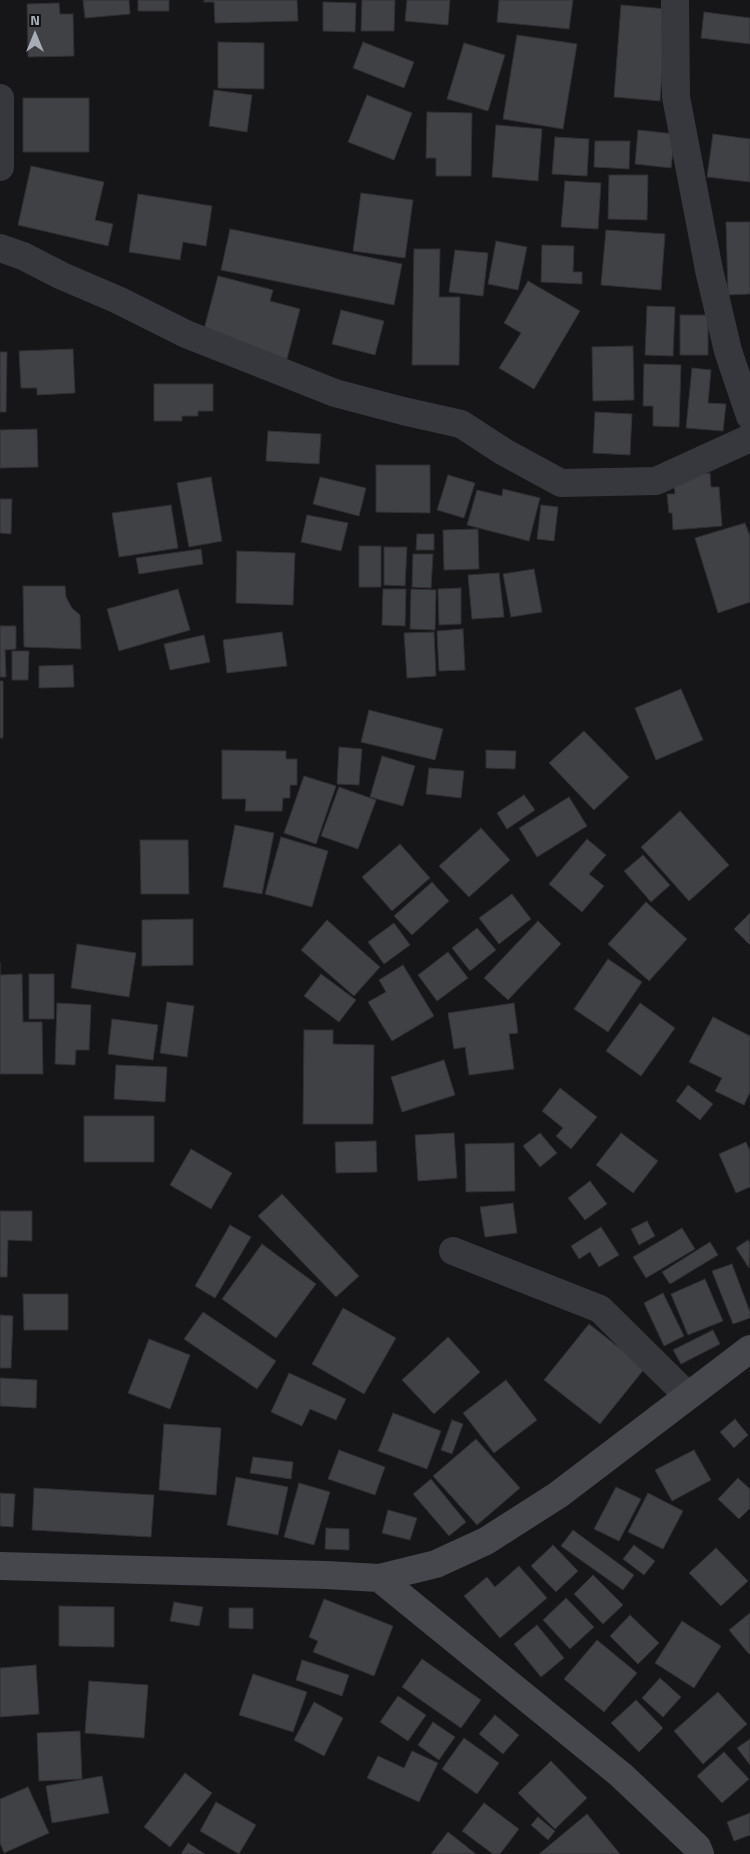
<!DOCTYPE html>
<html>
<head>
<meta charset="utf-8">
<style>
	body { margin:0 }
	#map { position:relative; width:750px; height:1854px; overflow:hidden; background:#161618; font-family:"Titillium Web",sans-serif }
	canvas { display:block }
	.north { position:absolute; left:10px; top:10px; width:50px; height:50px; -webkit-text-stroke:4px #111113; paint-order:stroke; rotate:0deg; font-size:14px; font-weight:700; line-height:20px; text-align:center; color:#a8adb8 }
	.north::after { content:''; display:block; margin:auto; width:18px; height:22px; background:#a8adb8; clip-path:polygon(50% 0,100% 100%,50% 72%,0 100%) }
</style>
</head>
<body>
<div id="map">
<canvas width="750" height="1854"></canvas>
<div class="north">N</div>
</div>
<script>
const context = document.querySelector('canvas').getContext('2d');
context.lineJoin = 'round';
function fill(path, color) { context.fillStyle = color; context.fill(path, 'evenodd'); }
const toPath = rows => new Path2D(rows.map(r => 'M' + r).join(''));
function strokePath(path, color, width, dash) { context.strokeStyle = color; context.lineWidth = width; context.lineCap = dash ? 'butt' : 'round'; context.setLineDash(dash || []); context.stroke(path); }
const building = toPath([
	[83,0,129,0,130,14,85,18,83,0],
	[138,0,169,0,169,11,138,11,138,0],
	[204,0,297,0,298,21,215,23,214,2,204,2,204,0],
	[362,0,395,0,394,31,361,31,362,0],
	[407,0,450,0,448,25,405,21,407,0],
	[499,0,573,0,569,29,497,22,499,0],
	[323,2,356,3,355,32,323,31,323,2],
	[59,3,60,14,73,14,74,56,28,57,27,4,59,3],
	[621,5,667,9,660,101,614,97,621,5],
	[704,12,750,18,750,44,701,38,704,12],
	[517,35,577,44,563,129,503,119,517,35],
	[218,42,264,43,264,89,218,88,218,42],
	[363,42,414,62,404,88,353,68,363,42],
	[464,43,505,55,488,111,447,99,464,43],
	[214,90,252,95,247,132,209,126,214,90],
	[367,95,412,113,394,160,348,142,367,95],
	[23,98,89,98,89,152,23,152,23,98],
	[427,112,472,113,471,176,436,176,436,158,426,158,427,112],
	[496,125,542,129,538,181,492,177,496,125],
	[638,130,675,134,671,168,635,164,638,130],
	[713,134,750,139,750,182,707,177,713,134],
	[555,137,589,139,587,176,552,174,555,137],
	[595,141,630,141,629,169,594,167,595,141],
	[31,166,104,182,95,220,113,224,108,246,18,225,31,166],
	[609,175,648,175,647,220,608,219,609,175],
	[565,181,601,183,598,229,561,227,565,181],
	[361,193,413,200,405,258,353,251,361,193],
	[138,194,212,206,206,246,183,242,180,260,129,252,138,194],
	[726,222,750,222,750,294,728,295,726,222],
	[230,229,402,264,394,305,221,270,230,229],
	[606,230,665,234,661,290,601,285,606,230],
	[496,241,527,247,518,290,488,284,496,241],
	[542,245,574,246,573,272,582,272,582,284,541,282,542,245],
	[414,249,440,249,439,297,460,297,459,365,412,365,414,249],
	[455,250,488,253,483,296,449,292,455,250],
	[218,276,273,290,270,301,300,309,287,359,202,337,218,276],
	[528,281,580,311,534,389,499,368,521,333,504,323,528,281],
	[647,306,675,307,673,356,645,355,647,306],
	[341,310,384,321,375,355,332,344,341,310],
	[680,315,708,315,708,355,680,355,680,315],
	[633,346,634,400,593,401,592,347,633,346],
	[73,349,75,393,37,395,37,388,21,388,19,351,73,349],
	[0,352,7,352,6,412,0,412,0,352],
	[644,364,681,365,679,427,653,426,653,406,643,406,644,364],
	[692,368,711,370,708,403,726,404,723,431,686,428,692,368],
	[154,384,213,384,213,411,198,411,198,416,182,416,182,421,154,421,154,384],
	[595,412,632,414,630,455,593,453,595,412],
	[37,429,38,467,0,468,0,430,37,429],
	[268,431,321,434,319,464,266,461,268,431],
	[376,465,430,465,430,513,376,512,376,465],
	[710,473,711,487,719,487,722,526,673,530,672,513,669,513,667,494,675,494,673,476,710,473],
	[448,475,475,483,464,518,437,510,448,475],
	[211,477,222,541,189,547,177,483,211,477],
	[320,477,366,488,359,516,313,504,320,477],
	[503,489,540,498,529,541,467,525,477,490,502,496,503,489],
	[0,499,12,499,11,534,0,533,0,499],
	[171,505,178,548,119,557,112,513,171,505],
	[541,505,558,507,554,541,537,539,541,505],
	[307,515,348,523,341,551,301,542,307,515],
	[745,523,750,536,750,602,718,613,695,538,745,523],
	[478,529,479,569,444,570,443,530,478,529],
	[417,534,434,534,434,550,416,550,417,534],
	[359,546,381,546,381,587,359,587,359,546],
	[384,547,407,547,405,586,384,585,384,547],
	[201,549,203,564,139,574,136,558,201,549],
	[237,551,295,553,293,605,236,603,237,551],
	[413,554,433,554,431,588,412,587,413,554],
	[534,569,542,612,511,617,503,574,534,569],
	[499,573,504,617,472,619,468,575,499,573],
	[23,586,65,586,66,597,72,608,80,615,81,649,24,647,23,586],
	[461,588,461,624,439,625,438,589,461,588],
	[178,589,190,630,119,651,107,609,178,589],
	[383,589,406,589,405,626,382,625,383,589],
	[411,589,436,590,435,630,410,629,411,589],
	[0,626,16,626,16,649,5,650,6,677,0,677,0,626],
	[463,629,465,670,439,671,437,631,463,629],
	[282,632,287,666,227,673,223,640,282,632],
	[434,632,436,676,407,678,404,633,434,632],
	[204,635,210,662,170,670,164,644,204,635],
	[12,651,29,651,28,680,12,680,12,651],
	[73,665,74,687,39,688,39,666,73,665],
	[0,681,3,681,3,738,0,738,0,681],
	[681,689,703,740,656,760,635,708,681,689],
	[369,710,443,729,435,760,361,742,369,710],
	[584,731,629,777,594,810,549,763,584,731],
	[339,747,362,749,359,785,337,784,339,747],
	[222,750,286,751,286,759,297,759,297,785,290,785,290,798,283,798,282,811,245,811,246,799,222,799,222,750],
	[486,750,516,751,515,769,486,768,486,750],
	[382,756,415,766,403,806,370,797,382,756],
	[429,768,464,771,461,798,426,794,429,768],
	[304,776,336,786,316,844,284,833,304,776],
	[339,787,376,800,358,849,321,836,339,787],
	[524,795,535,810,507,829,497,813,524,795],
	[569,797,587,826,537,857,519,828,569,797],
	[680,811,729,865,689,901,641,847,680,811],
	[235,825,274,833,262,894,223,887,235,825],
	[481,828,510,860,469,897,439,866,481,828],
	[281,837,328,851,312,907,265,894,281,837],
	[587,839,606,855,589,874,604,886,582,912,549,884,587,839],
	[140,840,188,840,189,894,141,894,140,840],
	[400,844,430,878,392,911,362,877,400,844],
	[643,855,670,885,651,902,624,871,643,855],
	[432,882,449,901,412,935,394,916,432,882],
	[512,894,531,919,499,944,479,918,512,894],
	[646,902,687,939,649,981,608,944,646,902],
	[750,913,750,945,734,929,750,913],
	[193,919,193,965,142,966,142,920,193,919],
	[327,920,380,967,354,996,301,950,327,920],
	[538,921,561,944,508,1000,484,978,538,921],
	[394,923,410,945,384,964,368,942,394,923],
	[477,928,496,950,470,971,452,948,477,928],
	[77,944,136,953,129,997,71,988,77,944],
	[448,952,468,978,437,1001,418,975,448,952],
	[608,959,642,982,608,1032,574,1009,608,959],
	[0,963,0,975,22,974,23,1022,42,1022,43,1074,0,1074,0,963],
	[403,965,434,1016,392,1041,368,1002,386,992,379,980,403,965],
	[29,974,54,974,54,1019,29,1019,29,974],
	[321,974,356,1000,339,1022,304,996,321,974],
	[167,1002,194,1006,187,1057,160,1053,167,1002],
	[57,1003,91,1005,89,1050,76,1050,75,1065,55,1064,57,1003],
	[514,1003,518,1033,509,1034,514,1069,469,1075,465,1047,454,1049,448,1013,514,1003],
	[640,1003,675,1028,641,1076,606,1051,640,1003],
	[713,1017,750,1036,750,1092,744,1105,715,1091,722,1078,689,1062,713,1017],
	[112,1019,158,1025,153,1060,108,1054,112,1019],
	[304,1030,333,1030,333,1044,374,1045,373,1124,303,1124,304,1030],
	[444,1060,455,1095,402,1112,391,1077,444,1060],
	[116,1065,167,1067,165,1102,114,1099,116,1065],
	[688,1085,713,1104,700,1120,676,1101,688,1085],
	[560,1088,597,1117,571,1149,556,1136,563,1128,542,1111,560,1088],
	[84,1116,154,1116,154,1162,84,1162,84,1116],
	[454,1133,457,1178,418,1181,415,1135,454,1133],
	[540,1133,557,1153,540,1167,523,1146,540,1133],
	[621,1133,658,1161,633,1193,596,1165,621,1133],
	[376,1141,377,1172,336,1173,335,1142,376,1141],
	[746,1142,750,1151,750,1187,736,1193,719,1154,746,1142],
	[514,1143,515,1191,466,1192,465,1144,514,1143],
	[191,1149,232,1173,211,1209,170,1185,191,1149],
	[590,1181,607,1204,585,1220,568,1198,590,1181],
	[282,1194,359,1276,336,1297,258,1216,282,1194],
	[513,1203,517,1233,485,1237,480,1207,513,1203],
	[0,1211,32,1211,32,1241,8,1240,7,1277,0,1277,0,1211],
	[647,1221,655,1236,639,1245,631,1229,647,1221],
	[230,1225,251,1237,215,1298,195,1286,230,1225],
	[601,1227,619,1255,599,1267,590,1252,579,1259,571,1246,601,1227],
	[682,1228,695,1249,646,1278,633,1257,682,1228],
	[748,1240,750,1244,749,1268,736,1248,748,1240],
	[710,1242,718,1255,670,1284,662,1272,710,1242],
	[262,1244,316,1284,276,1338,222,1299,262,1244],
	[732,1264,750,1312,750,1318,733,1324,712,1271,732,1264],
	[705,1279,723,1321,688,1335,671,1294,705,1279],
	[663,1293,684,1336,664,1346,644,1303,663,1293],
	[23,1294,68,1294,68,1330,24,1330,23,1294],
	[343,1308,396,1338,364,1394,312,1364,343,1308],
	[203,1312,276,1361,257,1389,184,1339,203,1312],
	[0,1315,13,1316,11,1368,0,1368,0,1315],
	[589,1324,645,1368,600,1424,544,1380,589,1324],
	[713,1330,720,1344,681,1364,673,1350,713,1330],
	[448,1337,480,1372,434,1414,402,1380,448,1337],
	[149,1339,190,1355,170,1409,128,1393,149,1339],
	[289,1373,346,1399,336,1420,310,1409,302,1426,271,1412,289,1373],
	[0,1378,37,1380,36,1408,0,1406,0,1378],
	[506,1380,537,1420,494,1453,463,1413,506,1380],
	[393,1413,441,1431,427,1469,378,1451,393,1413],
	[735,1419,748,1435,734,1448,720,1432,735,1419],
	[452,1420,463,1424,452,1454,441,1450,452,1420],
	[164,1424,221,1428,216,1495,159,1490,164,1424],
	[476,1439,520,1488,477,1525,433,1476,476,1439],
	[339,1450,385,1467,375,1495,328,1479,339,1450],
	[694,1450,711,1480,672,1501,655,1470,694,1450],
	[253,1457,293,1462,291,1479,250,1473,253,1457],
	[236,1477,288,1487,278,1535,227,1525,236,1477],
	[738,1478,750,1489,750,1508,739,1519,718,1499,738,1478],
	[431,1479,466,1522,449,1536,413,1494,431,1479],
	[299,1483,330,1492,314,1545,284,1537,299,1483],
	[616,1487,641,1499,619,1541,594,1529,616,1487],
	[34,1488,154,1495,151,1537,32,1530,34,1488],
	[0,1493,15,1494,13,1527,0,1526,0,1493],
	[648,1493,683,1511,663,1549,628,1532,648,1493],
	[388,1510,417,1518,410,1540,382,1533,388,1510],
	[326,1528,349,1529,349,1550,325,1549,326,1528],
	[573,1530,634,1575,623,1590,561,1546,573,1530],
	[553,1545,578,1571,556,1592,531,1566,553,1545],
	[634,1545,655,1561,644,1575,623,1559,634,1545],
	[716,1548,748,1581,721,1606,689,1573,716,1548],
	[519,1566,547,1598,500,1638,464,1596,487,1577,495,1587,519,1566],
	[593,1575,623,1605,603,1624,574,1594,593,1575],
	[566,1598,594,1627,570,1649,543,1620,566,1598],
	[324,1599,393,1626,374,1676,313,1652,318,1641,309,1637,324,1599],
	[174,1602,203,1607,199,1626,170,1621,174,1602],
	[59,1606,114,1607,114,1647,59,1646,59,1606],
	[229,1608,253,1608,253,1629,229,1628,229,1608],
	[750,1613,750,1653,749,1654,729,1630,750,1613],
	[630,1615,659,1643,638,1664,610,1636,630,1615],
	[682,1621,721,1646,694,1688,655,1663,682,1621],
	[537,1625,564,1658,541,1677,514,1644,537,1625],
	[597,1640,637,1673,604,1712,564,1679,597,1640],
	[422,1659,481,1700,461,1728,402,1687,422,1659],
	[302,1660,349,1675,342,1696,296,1680,302,1660],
	[36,1665,39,1714,0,1717,0,1668,36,1665],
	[253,1674,307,1692,293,1732,239,1715,253,1674],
	[660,1678,681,1697,663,1717,642,1698,660,1678],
	[89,1681,148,1685,144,1738,85,1733,89,1681],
	[718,1692,747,1724,703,1764,674,1731,718,1692],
	[398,1696,426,1715,408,1741,380,1722,398,1696],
	[636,1700,663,1728,639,1752,611,1723,636,1700],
	[314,1702,343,1718,324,1756,294,1740,314,1702],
	[495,1715,519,1735,503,1754,479,1734,495,1715],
	[433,1722,455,1737,439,1760,418,1745,433,1722],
	[80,1731,82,1779,39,1781,37,1733,80,1731],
	[464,1738,499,1763,477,1794,442,1769,464,1738],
	[750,1739,750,1765,737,1748,750,1739],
	[412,1751,438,1763,419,1802,367,1778,378,1756,404,1768,412,1751],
	[724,1752,749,1779,722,1803,697,1776,724,1752],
	[551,1761,587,1798,555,1829,518,1793,551,1761],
	[185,1773,212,1793,170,1847,144,1827,185,1773],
	[102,1776,109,1813,52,1823,46,1786,102,1776],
	[28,1787,49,1833,4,1853,0,1843,0,1799,28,1787],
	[216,1802,256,1825,239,1854,200,1831,216,1802],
	[484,1803,519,1829,500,1854,493,1854,462,1831,484,1803],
	[750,1813,750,1835,734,1841,727,1822,750,1813],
	[587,1814,620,1854,539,1854,587,1814],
	[538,1817,555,1831,548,1840,531,1825,538,1817],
	[448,1832,476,1854,431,1854,448,1832],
	[188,1843,205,1854,181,1854,188,1843]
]);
const street = toPath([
	[675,0,676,97,709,270,728,351,750,416],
	[0,98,0,167],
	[0,248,23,256,62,276,118,300,186,334,335,393,403,411,461,424,504,452,561,483,656,481,750,438],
	[453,1251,600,1309,688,1396]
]);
const secondary = toPath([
	[0,1566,326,1575,379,1578,436,1564,486,1541,558,1495,750,1349],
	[379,1578,621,1775,697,1847,700,1854]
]);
fill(building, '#404145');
strokePath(building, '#303034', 1);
strokePath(street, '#37383d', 28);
strokePath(secondary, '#45474d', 28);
</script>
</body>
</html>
